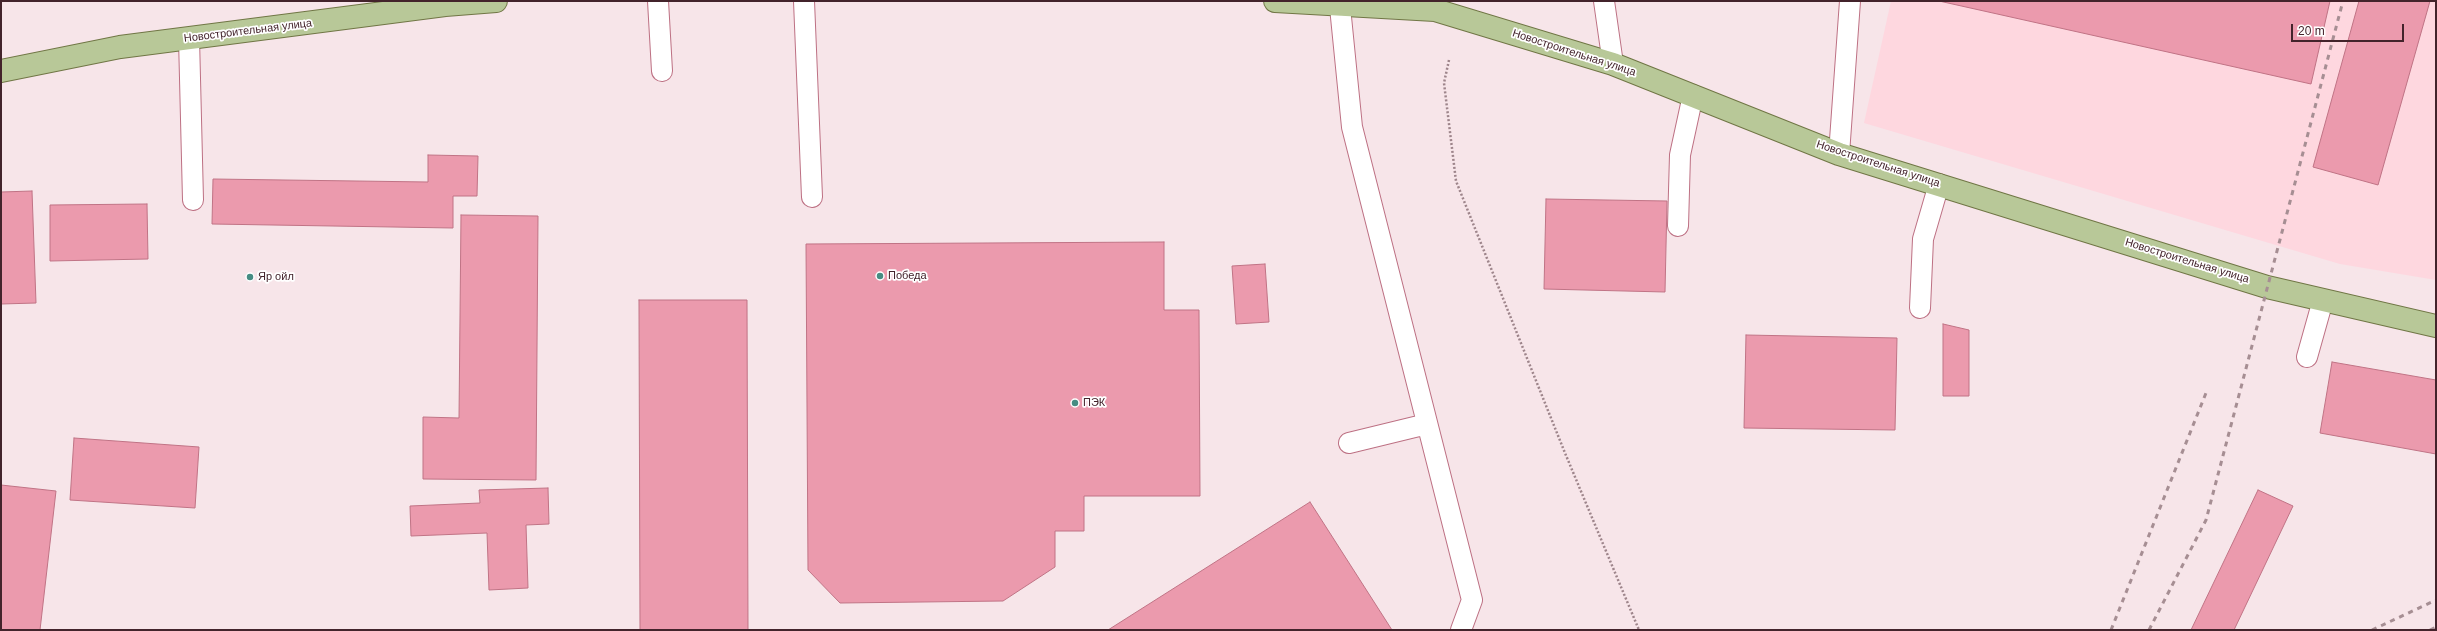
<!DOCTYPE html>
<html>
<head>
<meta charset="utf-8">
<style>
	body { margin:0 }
	#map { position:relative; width:2437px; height:631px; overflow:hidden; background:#f7e5e9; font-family:Helvetica,sans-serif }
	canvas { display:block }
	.frame { position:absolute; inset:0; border:2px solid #43232b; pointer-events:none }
	.scale { position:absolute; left:2291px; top:24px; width:113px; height:18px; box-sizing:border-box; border:2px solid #43232b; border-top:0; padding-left:5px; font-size:12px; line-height:14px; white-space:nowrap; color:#43232b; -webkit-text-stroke:3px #fff; paint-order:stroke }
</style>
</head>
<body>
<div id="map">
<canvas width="2437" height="631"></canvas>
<div class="frame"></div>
<div class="scale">20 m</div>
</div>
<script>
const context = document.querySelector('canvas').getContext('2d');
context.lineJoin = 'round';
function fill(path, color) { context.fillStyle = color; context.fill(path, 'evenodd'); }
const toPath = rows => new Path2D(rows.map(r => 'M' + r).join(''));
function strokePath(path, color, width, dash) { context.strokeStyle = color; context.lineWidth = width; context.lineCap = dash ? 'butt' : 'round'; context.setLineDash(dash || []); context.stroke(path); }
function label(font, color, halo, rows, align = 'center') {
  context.font = font + ' Helvetica,sans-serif'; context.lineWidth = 3.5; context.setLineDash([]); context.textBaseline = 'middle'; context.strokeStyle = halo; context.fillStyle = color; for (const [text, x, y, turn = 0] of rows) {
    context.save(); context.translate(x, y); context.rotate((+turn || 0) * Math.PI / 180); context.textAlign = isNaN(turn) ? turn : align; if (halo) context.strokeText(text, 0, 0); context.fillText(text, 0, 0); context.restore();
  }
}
const built = toPath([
	[1891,1,2436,1,2436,280,2340,264,1864,123]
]);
const building = toPath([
	[1939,1,2330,1,2311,84,1939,1],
	[2359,1,2430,1,2378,185,2313,167,2359,1],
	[428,155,478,156,477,196,453,196,453,228,212,224,213,179,428,182,428,155],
	[32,191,36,303,1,304,1,192,32,191],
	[1546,199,1667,201,1665,292,1544,289,1546,199],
	[147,204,148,259,50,261,50,205,147,204],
	[461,215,538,216,536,480,423,479,423,417,459,418,461,215],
	[1164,242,1164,310,1199,310,1200,496,1084,496,1084,531,1055,531,1055,567,1003,601,840,603,808,570,806,244,1164,242],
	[1265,264,1269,322,1236,324,1232,266,1265,264],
	[639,300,747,300,748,630,640,630,639,300],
	[1943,324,1969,330,1969,396,1943,396,1943,324],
	[1746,335,1897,338,1895,430,1744,428,1746,335],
	[2332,362,2436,380,2436,454,2320,433,2332,362],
	[74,438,199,447,195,508,70,500,74,438],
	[1,485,56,491,40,630,1,630,1,485],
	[548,488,549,524,526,525,528,588,489,590,487,533,411,536,410,506,480,503,479,490,548,488],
	[2258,490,2293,506,2234,630,2191,630,2258,490],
	[1310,502,1392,630,1108,630,1310,502]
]);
const path = toPath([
	[1449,60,1444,83,1456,181,1565,453,1639,630]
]);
const service = toPath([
	[658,1,662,71],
	[804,1,812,197],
	[1604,1,1613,64],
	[1340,7,1352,127,1472,600,1461,630],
	[189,38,193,200],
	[1839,154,1850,1],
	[1678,226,1680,155,1693,95],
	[1920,308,1923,239,1939,184],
	[2307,357,2323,300],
	[1349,443,1427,424]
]);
const primary = toPath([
	[1275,1,1435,10,1613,64,1839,154,2267,287,2436,326],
	[1,71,120,47,445,5,496,1]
]);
const rail = toPath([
	[2111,630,2206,393],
	[2149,630,2206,520,2343,1],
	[2372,630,2436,600],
	[2430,630,2436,627]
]);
const markers = [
	[880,276,4,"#468c83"],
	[250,277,4,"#468c83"],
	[1075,403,4,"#468c83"]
];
const streetNames = [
	["Новостроительная улица",248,31,-7],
	["Новостроительная улица",1574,53,18],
	["Новостроительная улица",1878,164,18],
	["Новостроительная улица",2187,261,17]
];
const poiNames = [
	["Победа",888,276],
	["Яр ойл",258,277],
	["ПЭК",1083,403]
];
fill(built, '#fed7df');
fill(building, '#eb9aad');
strokePath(building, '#c07385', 1);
strokePath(service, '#bd7083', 22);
strokePath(primary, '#707645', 24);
strokePath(path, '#9e858b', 2.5, [2, 2]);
strokePath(service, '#fff', 20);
strokePath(primary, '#b8c898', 22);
strokePath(rail, '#a68e93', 3, [5, 5]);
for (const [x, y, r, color] of markers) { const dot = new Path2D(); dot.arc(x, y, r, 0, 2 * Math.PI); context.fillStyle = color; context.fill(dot); strokePath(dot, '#fff', 1.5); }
label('11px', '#43232b', '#fff', streetNames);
label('11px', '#43232b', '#fff', poiNames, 'left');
</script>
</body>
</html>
